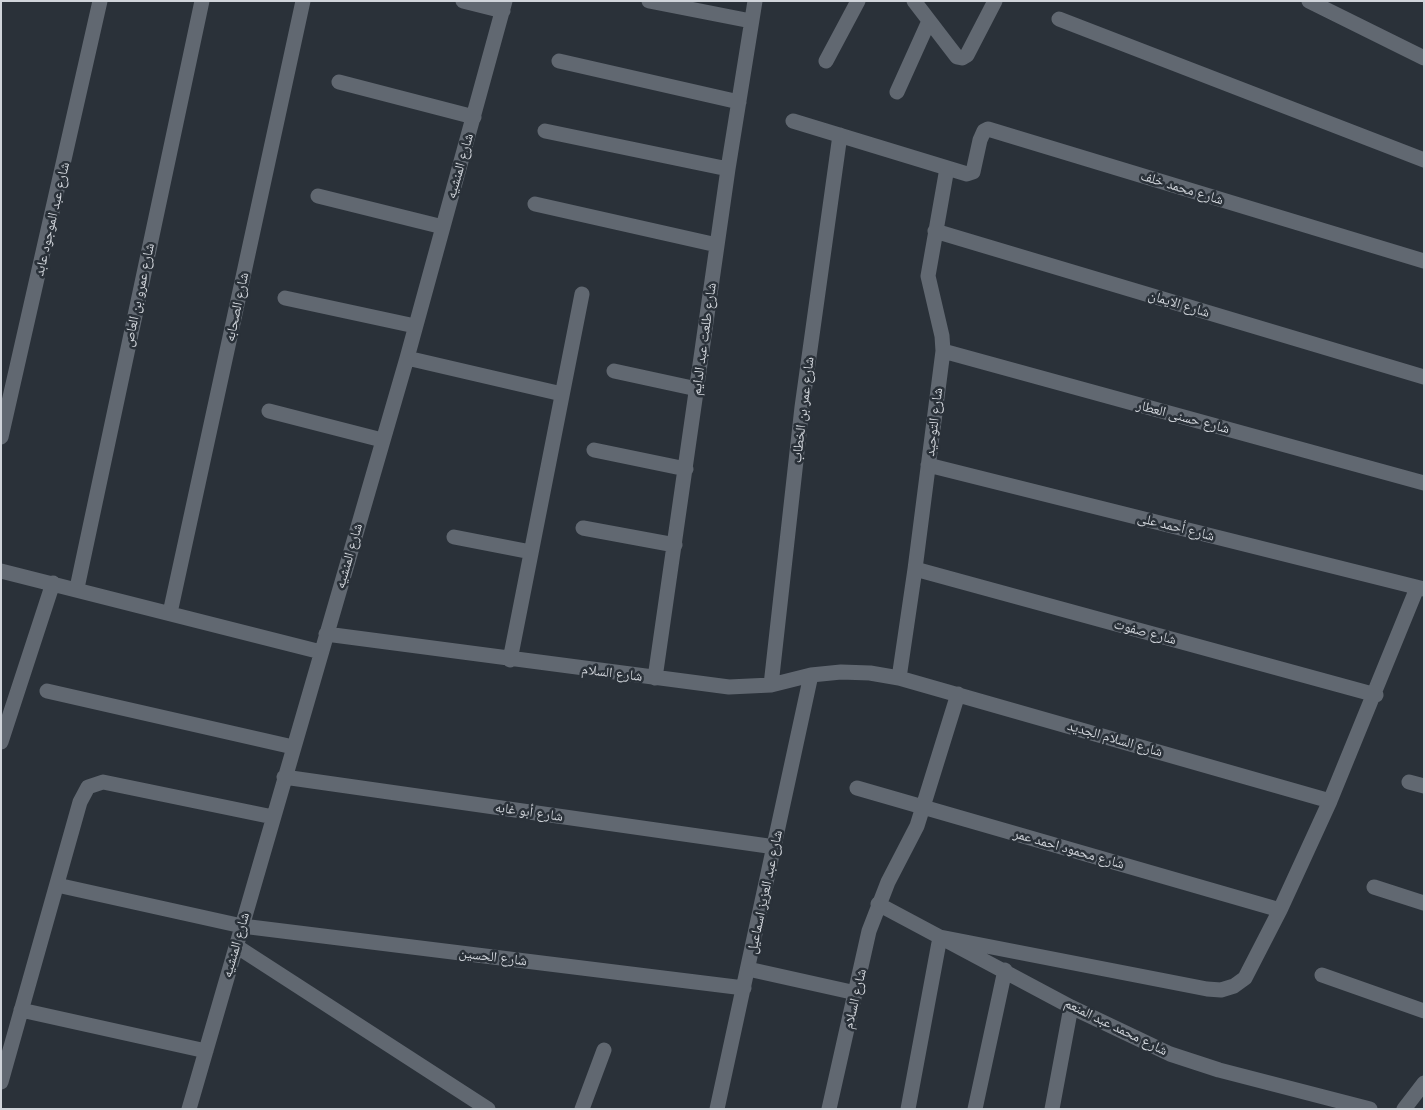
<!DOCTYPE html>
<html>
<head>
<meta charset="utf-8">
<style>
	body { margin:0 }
	#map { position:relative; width:1425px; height:1110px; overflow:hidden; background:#2a3139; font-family:Mulish,sans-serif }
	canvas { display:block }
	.frame { position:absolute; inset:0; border:2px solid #d0d4da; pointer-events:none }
</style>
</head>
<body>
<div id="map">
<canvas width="1425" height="1110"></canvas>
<div class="frame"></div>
</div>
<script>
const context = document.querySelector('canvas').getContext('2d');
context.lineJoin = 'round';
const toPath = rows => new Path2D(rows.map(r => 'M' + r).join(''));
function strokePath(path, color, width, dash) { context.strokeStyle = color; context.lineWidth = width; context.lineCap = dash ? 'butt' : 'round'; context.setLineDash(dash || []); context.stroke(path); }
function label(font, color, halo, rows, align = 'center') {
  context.font = font + ' Mulish,"Noto Naskh Arabic",sans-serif'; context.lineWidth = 5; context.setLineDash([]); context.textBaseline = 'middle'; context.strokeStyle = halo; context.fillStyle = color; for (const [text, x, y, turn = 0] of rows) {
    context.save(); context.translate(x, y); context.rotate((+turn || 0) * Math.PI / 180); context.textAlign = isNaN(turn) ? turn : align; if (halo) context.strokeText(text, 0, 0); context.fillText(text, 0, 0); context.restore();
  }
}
const minor = toPath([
	[463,1,503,11],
	[649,1,751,21],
	[914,1,957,57,962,58,967,55,995,1],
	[1309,1,1424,58],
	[1059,19,1424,160],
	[559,61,739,102],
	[826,61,858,1],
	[339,82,474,117],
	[897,92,929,21],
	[793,121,967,174,973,172,980,140,984,131,988,129,1424,261],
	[545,131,728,169],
	[318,196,443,227],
	[535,204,717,245],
	[935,231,1424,377],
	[285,298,415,326],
	[943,351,1424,483],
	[407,358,562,394],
	[614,371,697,389],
	[269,411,382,440],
	[1,437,100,1],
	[594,450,686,469],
	[928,465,1424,589],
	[583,528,675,545],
	[454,537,531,552],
	[915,569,1376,695],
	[1,571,321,652],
	[77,588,202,1],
	[170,613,303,1],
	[326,634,729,687,771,685,811,675,841,672,870,673,899,678,1330,801],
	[510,660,582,294],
	[655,678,728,169,755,1],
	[899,678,915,569,943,351,942,336,928,276,947,168],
	[771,685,802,407,840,135],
	[47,691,293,747],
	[1,742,53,583],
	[284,777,775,847],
	[1409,782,1424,786],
	[857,788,1280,910],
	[57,885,242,926,744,988],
	[1374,887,1424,903],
	[878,904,1071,1007,1170,1054,1219,1070,1370,1109],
	[236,946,488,1109],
	[748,969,856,993],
	[1322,975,1424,1011],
	[21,1010,206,1051],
	[1,1082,80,802,88,787,103,782,273,817],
	[189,1109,407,358,505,1],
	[582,1109,604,1050],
	[717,1109,811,675],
	[829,1109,869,931,888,882,917,826,958,694],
	[908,1109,940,937,1207,989,1221,990,1234,986,1245,978,1280,910,1330,801,1417,588],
	[975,1109,1005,970],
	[1052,1109,1071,1007],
	[1404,1109,1424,1083]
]);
const streetNames = [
	["شارع المنشيه",460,166,-74],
	["شارع محمد خلف",1182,188,17],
	["شارع عبد الموجود عابد",52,219,-77],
	["شارع عمرو بن العاص",139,295,-78],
	["شارع الايمان",1179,304,17],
	["شارع الصحابه",237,307,-78],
	["شارع طلعت عبد الدايم",704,339,-82],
	["شارع عمر بن الخطاب",803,410,-83],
	["شارع حسنى العطار",1183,417,15],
	["شارع التوحيد",934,422,-83],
	["شارع أحمد على",1176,527,14],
	["شارع المنشيه",349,556,-74],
	["شارع صفوت",1145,632,15],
	["شارع السلام",612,673,7],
	["شارع السلام الجديد",1115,739,16],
	["شارع أبو غابه",529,812,8],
	["شارع محمود احمد عمر",1069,849,16],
	["شارع عبد العزيز اسماعيل",765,892,-78],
	["شارع المنشيه",236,945,-74],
	["شارع الحسين",493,957,7],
	["شارع السلام",855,999,-77],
	["شارع محمد عبد المنعم",1116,1027,26]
];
strokePath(minor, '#616871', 15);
label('14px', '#d0d4da', '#2a3139', streetNames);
</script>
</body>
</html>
